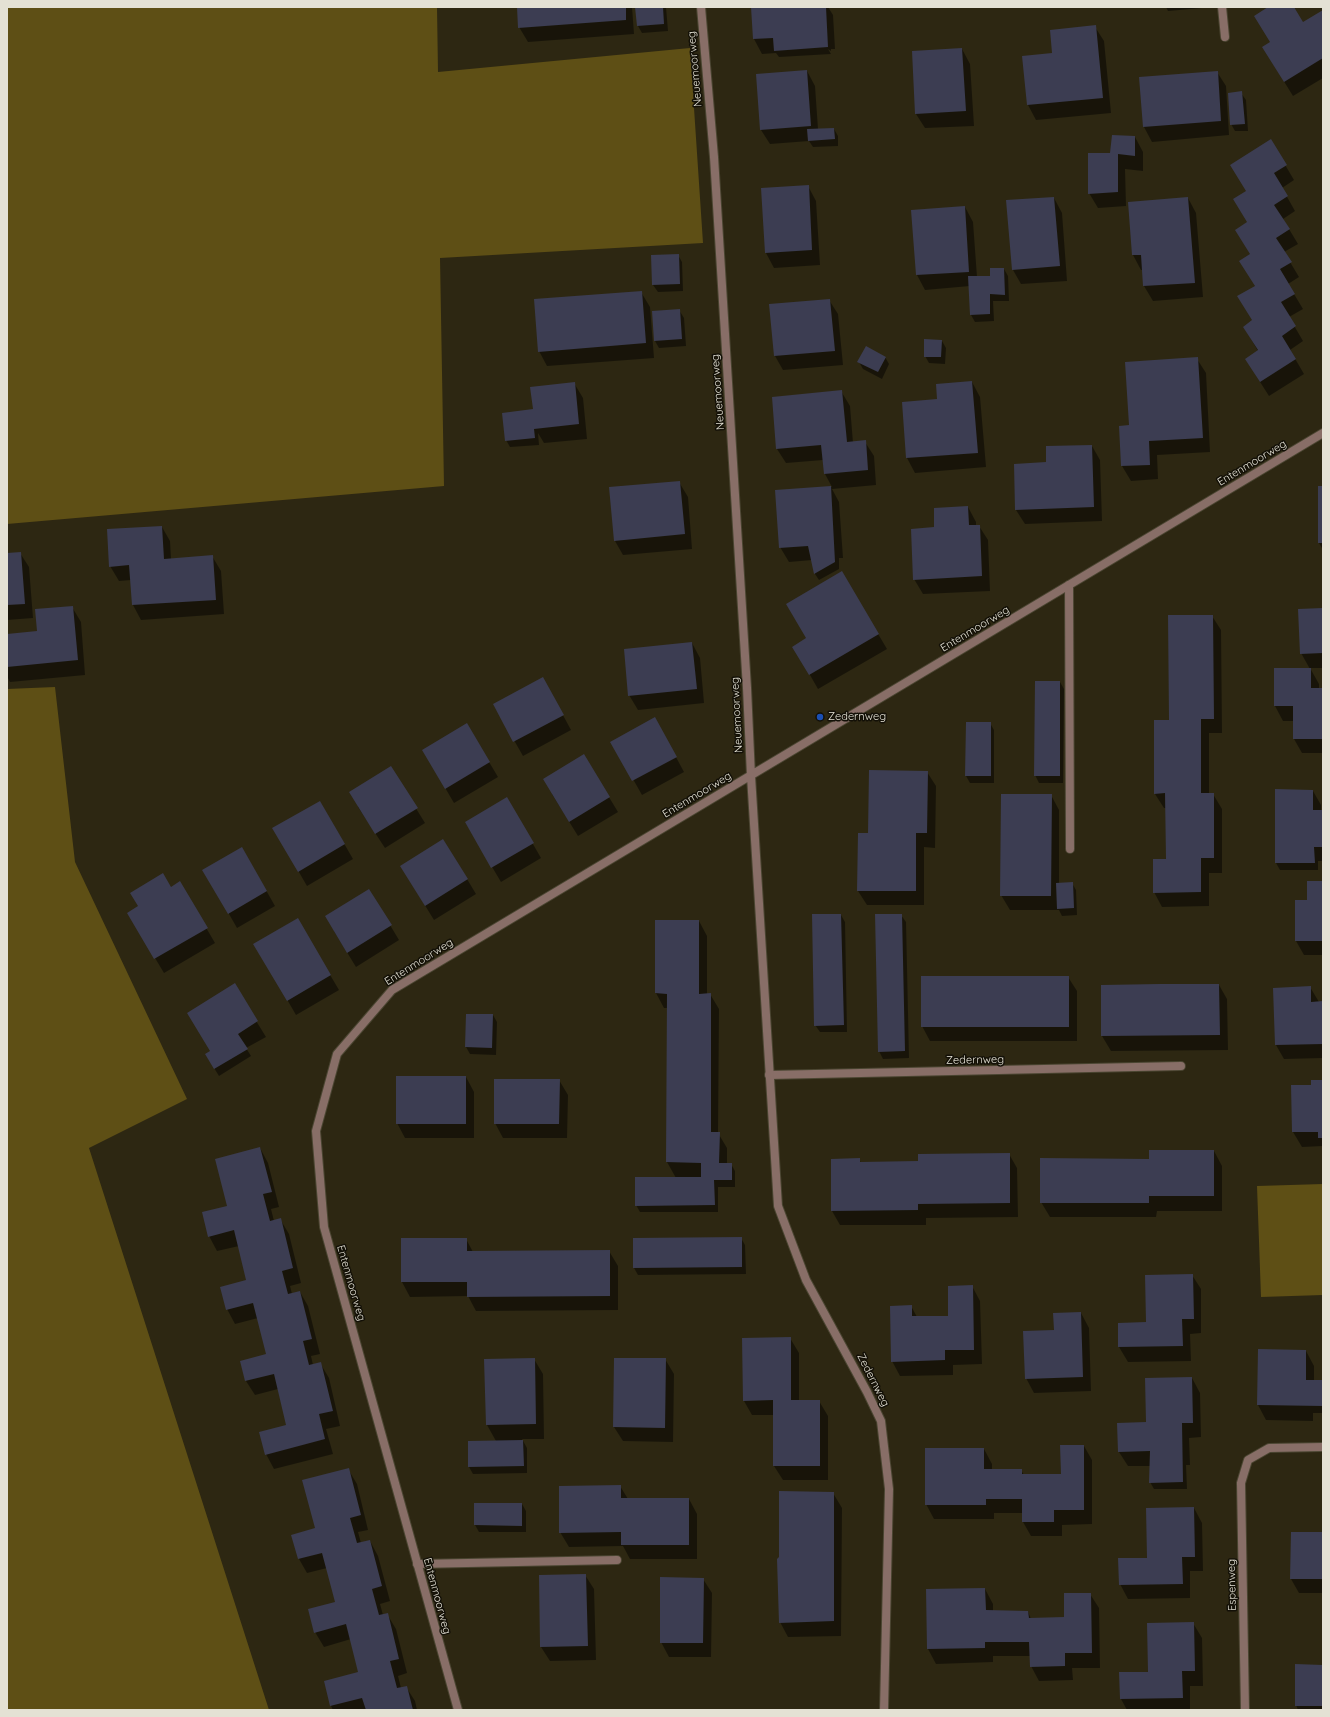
<!DOCTYPE html>
<html>
<head>
<meta charset="utf-8">
<style>
	body { margin:0 }
	#map { position:relative; width:1330px; height:1717px; overflow:hidden; background:#2d2712; font-family:Quicksand,sans-serif }
	canvas { display:block }
	.frame { position:absolute; inset:0; border:8px solid #e4e1d4; pointer-events:none }
</style>
</head>
<body>
<div id="map">
<canvas width="1330" height="1717"></canvas>
<div class="frame"></div>
</div>
<script>
const context = document.querySelector('canvas').getContext('2d');
context.lineJoin = 'round';
function fill(path, color) { context.fillStyle = color; context.fill(path, 'evenodd'); }
const toPath = rows => new Path2D(rows.map(r => 'M' + r).join(''));
function strokePath(path, color, width, dash) { context.strokeStyle = color; context.lineWidth = width; context.lineCap = dash ? 'butt' : 'round'; context.setLineDash(dash || []); context.stroke(path); }
function label(font, color, halo, rows, align = 'center') {
  context.font = font + ' Quicksand,sans-serif'; context.lineWidth = 3; context.setLineDash([]); context.textBaseline = 'middle'; context.strokeStyle = halo; context.fillStyle = color; for (const [text, x, y, turn = 0] of rows) {
    context.save(); context.translate(x, y); context.rotate((+turn || 0) * Math.PI / 180); context.textAlign = isNaN(turn) ? turn : align; if (halo) context.strokeText(text, 0, 0); context.fillText(text, 0, 0); context.restore();
  }
}
const green = toPath([
	[7,7,437,7,438,72,690,48,703,243,440,258,444,486,7,524],
	[55,687,75,862,187,1099,89,1148,269,1710,7,1710,7,689],
	[1323,1184,1323,1295,1261,1297,1257,1186]
]);
const shadow = toPath([
	[518,7,632,7,634,34,528,42,519,27],
	[636,7,666,7,668,31,642,33,638,26],
	[752,7,828,7,833,15,835,49,831,49,831,51,828,49,831,54,779,57,776,53,762,54,754,39],
	[1166,7,1201,7,1202,8,1168,11],
	[1270,7,1293,7,1303,23,1323,11,1323,78,1293,96,1272,62],
	[1095,27,1104,41,1111,113,1036,120,1028,105],
	[962,49,970,64,974,126,925,128,916,114],
	[807,71,815,86,818,129,834,129,838,136,838,146,813,147,809,141,770,144,761,130],
	[1217,72,1226,86,1229,135,1152,142,1144,127,1140,78],
	[1241,93,1246,100,1248,131,1235,131,1231,124],
	[1135,137,1143,152,1143,171,1125,169,1126,206,1098,208,1089,193,1111,154],
	[1271,141,1294,180,1282,188,1295,211,1283,219,1298,244,1284,252,1299,277,1288,284,1303,309,1289,317,1303,341,1290,350,1304,374,1269,396,1255,374,1258,351,1244,327,1253,321,1255,287,1251,255,1247,192],
	[808,186,816,201,820,265,774,268,766,253,762,189],
	[1054,198,1062,213,1067,281,1021,284,1013,270],
	[1188,198,1196,213,1203,297,1153,301,1144,286,1143,270,1141,270,1133,255,1129,203],
	[965,207,973,222,977,277,991,276,1004,269,1008,276,1009,301,993,301,994,321,975,322,971,315,970,286,925,290,917,275,912,211],
	[678,255,682,262,683,291,658,292,653,285,652,256],
	[641,292,650,307,654,358,547,366,539,351],
	[829,300,838,314,843,365,783,370,775,356],
	[679,310,684,318,686,346,659,348,655,341],
	[942,341,946,348,945,364,929,363,925,356],
	[885,357,889,364,882,379,863,369,859,362],
	[1197,359,1206,373,1210,452,1157,455,1158,479,1131,481,1122,466,1120,427,1130,426],
	[972,382,980,397,986,467,915,473,907,458,903,403,938,400],
	[574,383,583,398,587,439,544,443,538,433,539,445,510,447,506,440,534,410],
	[841,391,850,406,853,443,865,442,874,456,876,485,832,489,839,502,843,558,839,558,839,569,819,580,815,574,812,560,789,562,780,547,776,491,832,487,825,474,823,460,786,463,777,449],
	[1092,446,1100,460,1102,521,1025,524,1016,510],
	[679,482,688,497,692,549,623,555,615,541],
	[1323,487,1323,550,1319,543],
	[968,507,976,522,976,526,979,526,988,540,990,591,923,594,914,579,935,528],
	[162,527,170,541,171,559,212,556,221,571,224,614,141,620,133,605,131,580,119,581,110,566],
	[20,553,29,567,33,618,7,620,7,554],
	[842,573,887,649,818,689,794,647,807,639],
	[72,607,81,622,85,675,10,682,7,676,7,635,38,632],
	[1323,609,1323,668,1310,668,1319,684,1319,689,1323,689,1323,753,1302,753,1294,739,1294,721,1283,721,1275,706,1310,669,1301,653],
	[1212,616,1221,630,1222,733,1209,733,1209,794,1213,794,1222,809,1222,873,1209,873,1209,906,1162,907,1154,892,1167,860,1167,808,1164,808,1155,794,1170,721],
	[692,643,700,658,704,703,638,710,629,695],
	[1060,682,1064,689,1063,783,1039,783,1035,775],
	[551,693,571,730,523,756,494,705],
	[990,723,994,730,994,783,970,783,966,776],
	[467,725,498,777,454,803,423,750],
	[663,733,684,772,642,795,612,742],
	[584,756,618,812,578,836,552,794],
	[391,768,425,823,385,848,358,807],
	[927,772,936,786,935,848,924,847,924,905,867,905,858,891],
	[1313,791,1321,805,1321,811,1323,811,1323,861,1318,861,1318,870,1280,870,1276,863],
	[1051,795,1059,810,1059,884,1072,883,1076,890,1077,915,1062,916,1059,910,1010,910,1001,895],
	[507,799,541,858,501,882,466,823],
	[320,802,353,859,307,886,274,829],
	[242,848,275,906,237,928,204,870],
	[467,879,476,894,434,920,410,881],
	[1323,882,1323,955,1304,955,1296,941,1308,901],
	[180,883,215,943,164,973,128,913],
	[369,890,399,940,356,967,334,931],
	[841,915,845,922,847,1032,820,1032,815,1025],
	[901,915,906,922,909,1058,883,1059,879,1051],
	[297,919,339,990,296,1015,255,944],
	[656,921,699,921,707,936,707,995,710,994,719,1009,718,1133,727,1148,727,1164,731,1164,735,1171,735,1187,718,1187,718,1212,640,1212,636,1205,676,1178,667,1162,667,1008,664,1008,656,993],
	[1068,977,1077,991,1077,1041,930,1041,922,1026],
	[234,985,266,1037,246,1048,251,1056,219,1076,206,1055,211,1052],
	[1219,985,1227,999,1228,1050,1111,1051,1102,1036,1102,986],
	[1310,987,1319,1002,1323,1002,1323,1058,1284,1059,1276,1045],
	[493,1015,497,1022,496,1055,470,1054,466,1047],
	[466,1077,474,1092,474,1138,405,1138,397,1123],
	[559,1080,568,1095,567,1138,503,1138,495,1123],
	[1323,1081,1323,1146,1302,1147,1293,1132,1312,1086],
	[260,1148,268,1163,279,1207,271,1209,274,1221,280,1219,289,1234,301,1283,290,1286,292,1294,300,1292,308,1306,320,1354,311,1356,313,1365,320,1363,329,1378,340,1426,326,1429,333,1454,274,1469,266,1454,287,1425,278,1389,255,1395,246,1381,267,1355,258,1318,235,1324,227,1309,247,1280,239,1246,217,1251,209,1236,228,1206],
	[1214,1151,1222,1166,1222,1211,1157,1211,1156,1217,1050,1217,1041,1202,1150,1160],
	[1009,1154,1017,1168,1018,1217,926,1218,926,1225,840,1225,832,1211,859,1159,861,1163,919,1162],
	[741,1238,745,1245,746,1274,638,1275,634,1268,634,1239],
	[402,1239,466,1239,473,1252,609,1251,618,1266,618,1310,476,1311,468,1296,410,1297,402,1282],
	[1192,1275,1201,1289,1201,1333,1190,1334,1191,1361,1128,1362,1119,1347,1147,1323],
	[972,1286,980,1301,982,1364,953,1365,953,1375,900,1376,892,1361,911,1306,917,1317,949,1317],
	[1081,1313,1089,1328,1091,1391,1034,1393,1026,1378,1055,1331],
	[790,1338,799,1353,799,1401,819,1401,828,1416,828,1480,783,1480,774,1466,774,1415,752,1415,744,1401],
	[1259,1350,1306,1351,1314,1366,1314,1381,1323,1381,1323,1413,1313,1413,1313,1421,1266,1420,1258,1405],
	[534,1359,543,1374,544,1439,522,1439,527,1448,527,1473,473,1474,469,1467,469,1442,496,1441,487,1425,485,1360],
	[665,1359,674,1374,673,1442,623,1441,614,1427],
	[1192,1378,1200,1393,1201,1437,1189,1438,1190,1465,1186,1465,1187,1489,1154,1489,1150,1482,1150,1466,1128,1466,1119,1452],
	[1084,1446,1092,1460,1092,1524,1062,1525,1062,1536,1031,1536,1023,1522,1023,1513,994,1513,994,1519,934,1519,926,1504,984,1449,992,1464,992,1470,1021,1470,1024,1475,1062,1475],
	[348,1469,357,1484,368,1530,358,1532,361,1543,370,1541,378,1556,390,1601,380,1604,383,1615,387,1614,396,1629,407,1673,398,1676,401,1688,406,1687,415,1701,417,1710,333,1710,331,1706,360,1672,351,1639,324,1647,315,1632,336,1602,327,1568,307,1573,299,1559],
	[620,1486,628,1499,689,1499,697,1514,697,1559,630,1559,623,1546,569,1547,560,1532],
	[833,1493,842,1508,841,1636,788,1637,780,1622],
	[522,1504,526,1511,526,1532,479,1532,475,1525],
	[1194,1508,1202,1523,1203,1571,1190,1571,1190,1598,1128,1599,1120,1584,1148,1559],
	[1323,1533,1323,1593,1299,1593,1291,1579],
	[585,1575,594,1589,596,1660,550,1661,541,1647],
	[703,1579,712,1593,711,1657,669,1657,661,1642],
	[985,1589,993,1604,993,1611,1028,1612,1031,1619,1065,1618,1090,1594,1099,1608,1100,1668,1072,1668,1073,1680,1039,1681,1031,1666,1030,1656,993,1656,993,1662,936,1664,928,1649],
	[1193,1623,1202,1638,1203,1686,1190,1686,1190,1710,1127,1710,1121,1699,1120,1673,1149,1673],
	[1323,1666,1323,1710,1298,1710,1296,1705]
]);
const building = toPath([
	[517,7,626,7,626,20,518,28],
	[635,7,663,7,664,24,637,26],
	[751,7,826,7,828,47,774,51,773,38,753,39],
	[1268,7,1294,7,1303,22,1323,10,1323,58,1284,82,1262,47,1270,42,1254,16],
	[1096,25,1103,98,1027,105,1022,56,1052,53,1050,30],
	[962,48,966,111,915,114,912,51],
	[807,70,811,126,760,130,756,74],
	[1218,71,1221,121,1143,127,1139,77],
	[1242,91,1245,124,1230,125,1228,93],
	[834,128,835,139,808,141,807,129],
	[1112,135,1135,136,1135,156,1118,154,1118,192,1088,194,1088,153,1110,153],
	[1271,139,1287,165,1274,173,1288,196,1274,205,1290,229,1276,238,1292,262,1280,269,1295,294,1281,302,1296,326,1282,336,1296,359,1260,382,1245,359,1258,350,1243,327,1252,320,1237,296,1255,286,1239,261,1250,254,1235,230,1247,222,1233,199,1246,191,1230,165],
	[809,185,812,250,765,253,761,188],
	[1054,197,1060,266,1012,270,1006,200],
	[1188,197,1195,283,1143,286,1141,255,1132,255,1128,202],
	[965,206,969,272,916,275,911,210],
	[679,254,680,284,652,285,651,255],
	[990,268,1004,268,1005,295,990,294,990,314,970,315,968,276,990,276],
	[642,291,646,343,538,352,534,299],
	[830,299,835,351,774,356,769,304],
	[680,309,682,339,654,341,652,311],
	[924,339,942,340,941,357,924,357],
	[866,346,886,357,878,372,857,362],
	[1198,357,1203,438,1149,441,1150,465,1121,466,1119,426,1129,425,1125,362],
	[972,381,978,453,906,458,902,402,937,399,936,384],
	[575,382,579,424,534,429,535,438,505,441,502,413,533,409,530,387],
	[842,390,847,442,866,440,868,470,824,474,821,445,776,449,772,397],
	[1092,445,1094,507,1015,510,1014,464,1046,462,1046,446],
	[680,481,685,534,614,541,609,487],
	[831,486,835,562,814,574,808,546,779,548,775,490],
	[1318,486,1323,486,1323,543,1318,543],
	[968,506,969,525,980,525,982,576,913,580,911,529,934,527,934,508],
	[162,526,164,559,213,555,216,600,132,605,129,565,109,567,107,529],
	[21,552,25,604,7,605,7,553],
	[842,571,879,634,809,675,792,647,806,638,786,604],
	[73,606,78,660,7,667,7,634,37,631,35,609],
	[1323,608,1323,653,1300,654,1298,609],
	[1168,615,1213,615,1214,719,1201,719,1201,793,1214,793,1214,858,1201,858,1201,892,1153,893,1153,859,1166,859,1165,793,1154,794,1154,720,1169,720],
	[692,642,697,689,628,696,624,649],
	[1274,668,1311,668,1311,688,1323,688,1323,739,1293,739,1293,706,1274,706],
	[543,677,564,715,513,742,493,704],
	[1035,681,1060,681,1060,776,1034,776],
	[655,717,677,757,632,781,610,742],
	[966,722,991,722,991,776,965,776],
	[467,723,490,762,445,789,422,750],
	[584,754,610,797,569,822,543,779],
	[391,766,418,808,375,834,349,792],
	[869,770,928,771,927,833,916,833,916,891,857,891,858,833,868,833],
	[1275,789,1313,790,1313,810,1323,810,1323,847,1314,847,1315,863,1275,863],
	[1001,794,1052,794,1051,896,1000,896],
	[507,797,534,843,491,868,465,822],
	[320,801,345,844,298,872,272,828],
	[443,839,468,879,425,906,400,866],
	[242,847,267,891,228,914,202,870],
	[163,873,171,887,180,881,208,928,154,959,127,913,138,906,130,893],
	[1307,881,1323,881,1323,941,1295,941,1295,900,1307,900],
	[1073,882,1074,908,1057,909,1056,883],
	[369,889,392,925,347,953,325,916],
	[812,914,841,914,844,1025,814,1026],
	[875,914,902,914,905,1051,878,1052],
	[298,918,331,975,287,1001,253,944],
	[655,920,699,920,699,994,711,993,711,1132,720,1132,719,1163,732,1163,732,1180,714,1180,715,1205,635,1206,635,1177,701,1177,701,1163,666,1162,667,994,655,993],
	[921,976,1069,976,1069,1027,921,1027],
	[235,983,258,1021,238,1034,248,1049,214,1069,205,1054,210,1051,187,1013],
	[1160,984,1219,984,1220,1035,1101,1036,1101,985],
	[1311,986,1311,1002,1323,1001,1323,1044,1275,1045,1273,988],
	[466,1014,493,1014,492,1048,465,1047],
	[396,1076,466,1076,466,1124,396,1124],
	[494,1079,560,1079,559,1124,494,1124],
	[1311,1080,1323,1080,1323,1138,1318,1138,1318,1132,1292,1132,1291,1085,1311,1085],
	[260,1147,272,1192,263,1194,270,1221,281,1218,293,1268,282,1271,288,1294,300,1291,312,1339,303,1341,309,1365,321,1362,333,1411,319,1414,325,1439,265,1455,259,1432,286,1425,274,1374,245,1381,240,1361,266,1354,253,1303,226,1310,220,1287,246,1280,234,1230,208,1237,202,1212,227,1206,215,1159],
	[1149,1150,1214,1150,1214,1196,1149,1196,1149,1203,1040,1203,1040,1158,1149,1159],
	[1010,1153,1010,1203,918,1204,918,1210,831,1211,831,1159,860,1158,860,1162,918,1161,918,1154],
	[742,1237,742,1267,633,1268,633,1238],
	[401,1238,467,1238,467,1251,610,1250,610,1296,467,1297,467,1282,401,1282],
	[1193,1274,1194,1319,1182,1319,1183,1346,1118,1347,1118,1323,1146,1322,1145,1275],
	[973,1285,974,1350,945,1350,945,1360,891,1362,890,1306,912,1305,912,1316,948,1316,948,1286],
	[1081,1312,1083,1377,1025,1379,1023,1331,1054,1330,1053,1313],
	[791,1337,791,1400,820,1400,820,1466,773,1466,773,1400,743,1401,742,1338],
	[1258,1349,1306,1350,1306,1380,1323,1380,1323,1406,1257,1405],
	[535,1358,536,1424,486,1425,484,1359],
	[614,1358,666,1358,665,1428,613,1427],
	[1192,1377,1193,1423,1182,1423,1183,1482,1149,1483,1150,1451,1118,1452,1117,1423,1146,1422,1145,1378],
	[523,1440,524,1466,468,1467,468,1441],
	[1060,1445,1084,1445,1084,1510,1054,1510,1054,1522,1022,1522,1022,1499,986,1499,986,1505,925,1505,925,1448,984,1448,984,1469,1022,1469,1022,1474,1061,1474],
	[349,1468,361,1515,350,1518,357,1543,370,1540,382,1586,372,1589,379,1615,388,1613,399,1659,390,1661,397,1688,407,1686,413,1710,366,1710,362,1698,330,1706,324,1681,358,1672,346,1624,314,1633,308,1609,335,1602,322,1553,298,1559,291,1535,315,1528,302,1480],
	[621,1485,621,1498,689,1498,689,1545,621,1545,621,1532,559,1533,559,1486],
	[779,1491,834,1492,834,1621,779,1623,777,1559,779,1557],
	[474,1503,522,1503,522,1526,474,1525],
	[1194,1507,1195,1557,1182,1557,1183,1584,1119,1585,1118,1558,1147,1558,1146,1508],
	[1291,1532,1323,1532,1323,1579,1290,1579],
	[586,1574,588,1646,540,1647,539,1575],
	[660,1577,704,1578,703,1643,660,1643],
	[985,1588,986,1610,1028,1611,1029,1618,1064,1617,1064,1593,1091,1593,1092,1653,1065,1653,1065,1666,1030,1667,1029,1642,985,1642,985,1648,927,1649,926,1589],
	[1194,1622,1195,1671,1182,1671,1183,1698,1120,1699,1119,1672,1148,1672,1147,1623],
	[1295,1664,1323,1665,1323,1706,1295,1706]
]);
const service = toPath([
	[1222,7,1225,37],
	[1069,585,1070,849],
	[769,1075,1181,1066],
	[417,1564,617,1560]
]);
const minor = toPath([
	[701,7,714,157,747,688,751,776,778,1206,806,1280,867,1392,881,1421,889,1489,884,1710],
	[458,1710,324,1227,316,1131,337,1054,392,990,1323,433],
	[1245,1710,1241,1483,1248,1460,1269,1448,1323,1447]
]);
const markers = [
	[820,717,4,"#1a4fb4"]
];
const streetNames = [
	["Neuemoorweg",695,69,-95],
	["Neuemoorweg",718,392,-94],
	["Entenmoorweg",1252,463,-31],
	["Entenmoorweg",975,629,-31],
	["Neuemoorweg",737,715,-93],
	["Entenmoorweg",697,795,-31],
	["Entenmoorweg",419,962,-32],
	["Zedernweg",975,1060,-1],
	["Entenmoorweg",351,1283,74],
	["Zedernweg",873,1380,63],
	["Espenweg",1232,1585,-91],
	["Entenmoorweg",437,1596,75]
];
const poiNames = [
	["Zedernweg",828,717]
];
fill(green, '#5e4f15');
fill(shadow, '#0007');
fill(building, '#3c3d52');
strokePath(service, '#4a4531', 10);
strokePath(minor, '#4a4531', 10);
strokePath(service, '#886e67', 8);
strokePath(minor, '#886e67', 8);
for (const [x, y, r, color] of markers) { const dot = new Path2D(); dot.arc(x, y, r, 0, 2 * Math.PI); context.fillStyle = color; context.fill(dot); strokePath(dot, '#131007', 1.5); }
label('11px', '#e4e1d4', '#131007', streetNames);
label('11px', '#e4e1d4', '#131007', poiNames, 'left');
</script>
</body>
</html>
